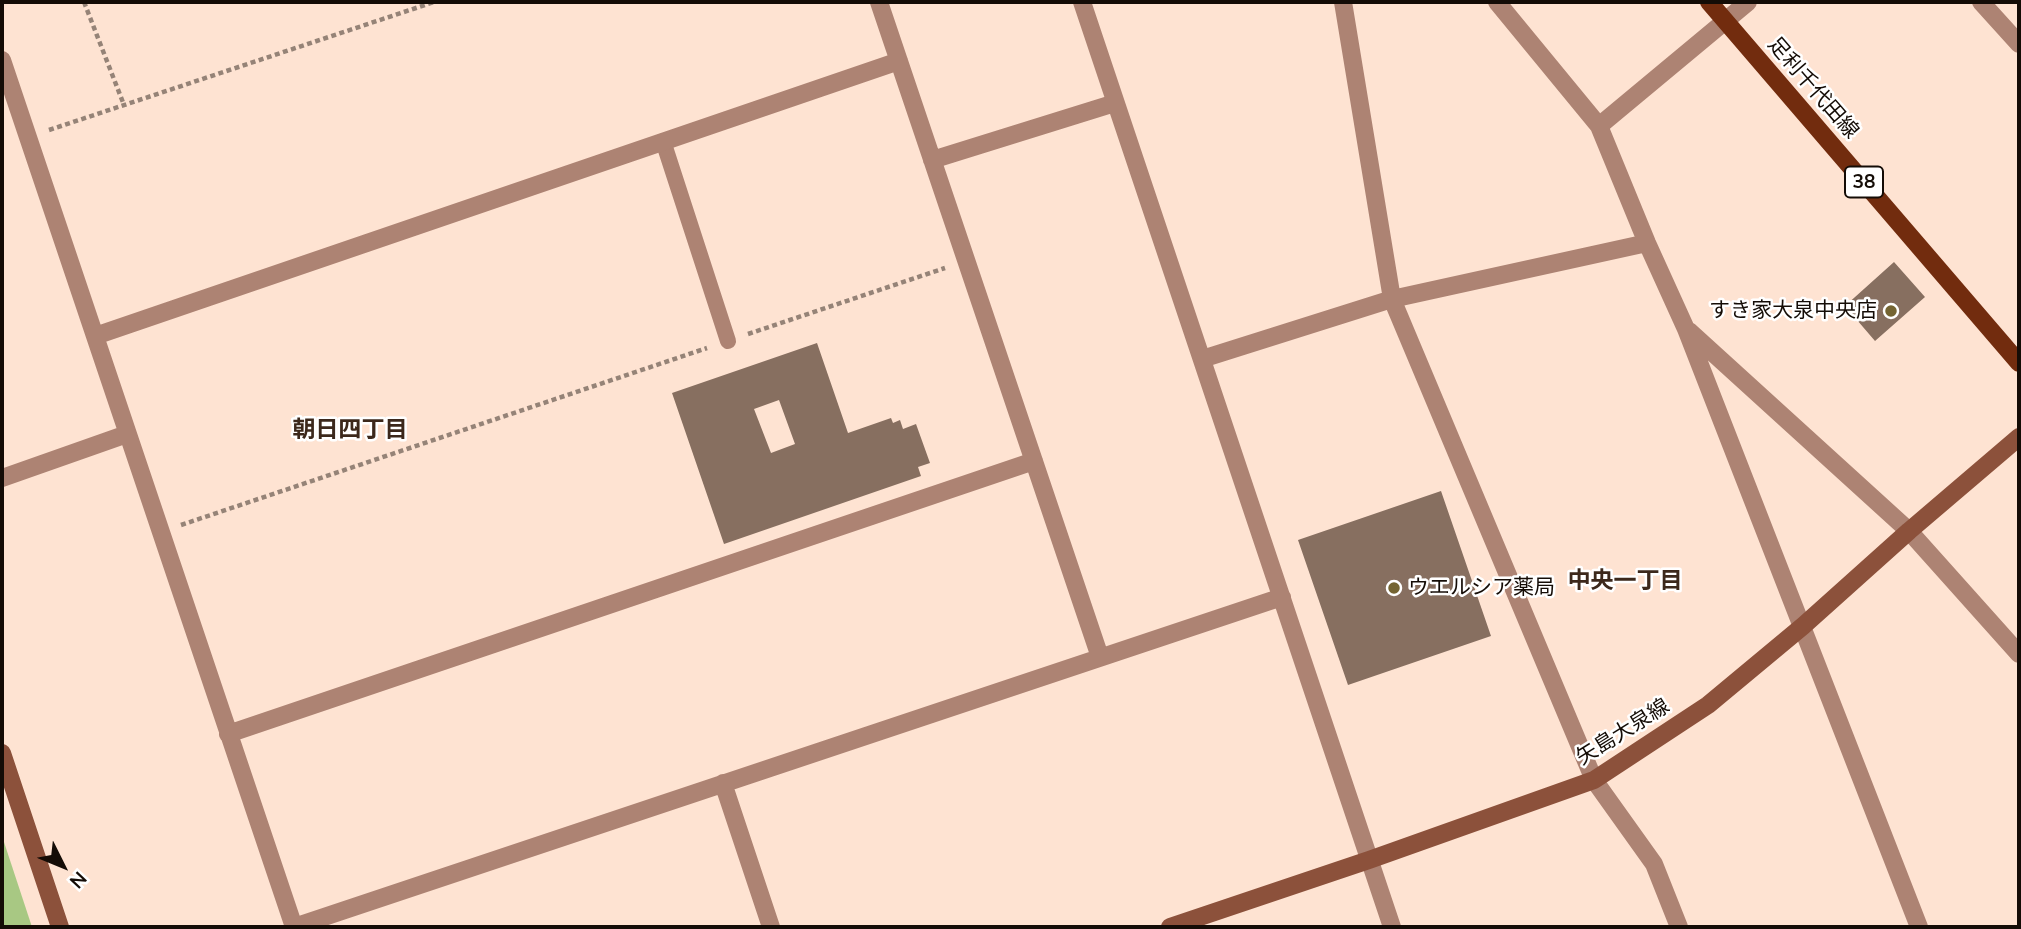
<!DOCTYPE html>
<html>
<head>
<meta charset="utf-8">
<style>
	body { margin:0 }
	#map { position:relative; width:2021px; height:929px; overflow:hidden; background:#fee3d2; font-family:Mulish,sans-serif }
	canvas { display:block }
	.frame { position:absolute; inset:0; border:4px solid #140c06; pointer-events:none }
	.north { position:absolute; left:28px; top:831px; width:70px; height:70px; -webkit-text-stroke:5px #fff; paint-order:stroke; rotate:133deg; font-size:19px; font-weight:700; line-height:28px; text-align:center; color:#140c06 }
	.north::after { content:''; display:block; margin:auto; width:24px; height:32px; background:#140c06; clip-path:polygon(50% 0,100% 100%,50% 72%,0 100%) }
</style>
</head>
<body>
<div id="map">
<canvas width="2021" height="929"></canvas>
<div class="frame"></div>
<div class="north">N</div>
</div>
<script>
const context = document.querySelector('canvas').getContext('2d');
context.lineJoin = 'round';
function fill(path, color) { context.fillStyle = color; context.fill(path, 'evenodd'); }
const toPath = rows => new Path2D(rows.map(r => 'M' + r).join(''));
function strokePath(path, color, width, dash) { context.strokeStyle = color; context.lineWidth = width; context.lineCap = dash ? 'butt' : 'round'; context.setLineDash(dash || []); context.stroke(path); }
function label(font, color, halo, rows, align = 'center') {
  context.font = font + ' Mulish,"Noto Sans JP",sans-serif'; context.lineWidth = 5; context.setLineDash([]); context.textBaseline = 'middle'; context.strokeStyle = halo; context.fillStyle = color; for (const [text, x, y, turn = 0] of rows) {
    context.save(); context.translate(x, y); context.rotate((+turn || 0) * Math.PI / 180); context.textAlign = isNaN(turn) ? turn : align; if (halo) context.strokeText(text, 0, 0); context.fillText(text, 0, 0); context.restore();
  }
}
const green = toPath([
	[2,836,32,927,2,927]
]);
const building = toPath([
	[1894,262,1925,297,1875,341,1845,306],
	[817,343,848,433,891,418,893,423,900,420,903,429,916,424,930,463,918,467,921,476,724,544,672,393],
	[779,400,795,444,771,453,754,409],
	[1441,491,1491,636,1348,685,1298,540]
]);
const path = toPath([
	[84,2,124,105],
	[49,130,434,2],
	[748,334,945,268],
	[181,525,707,348]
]);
const lane = toPath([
	[663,141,728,341]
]);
const street = toPath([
	[879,2,1100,657],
	[1082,2,1392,927],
	[1343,2,1392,299,1594,780,1654,864,1679,927],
	[1497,2,1599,126],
	[1748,2,1599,126,1647,243,1686,329,1919,927],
	[1981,2,2019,44],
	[2,60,294,927],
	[932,160,1115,103],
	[1689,331,1909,531,2019,654],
	[95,336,899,61],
	[1202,359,1392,299,1647,243],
	[2,478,127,434],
	[228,734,1034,461],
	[723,783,771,927],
	[294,927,1282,597]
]);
const secondary = toPath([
	[2,753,60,927],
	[1170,927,1369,860,1594,780,1708,705,1803,626,1909,531,2019,437]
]);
const primary = toPath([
	[1709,2,2019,363]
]);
const markers = [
	[1891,311,7,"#746432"],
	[1394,588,7,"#746432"]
];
const shields = [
	[1864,182,38]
];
const shieldNames = [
	["38",1864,182]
];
const streetNames = [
	["足利千代田線",1813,88,49],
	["矢島大泉線",1623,732,-32]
];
const poiNames = [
	["すき家大泉中央店",1877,311],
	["ウエルシア薬局",1408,588,"left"]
];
const neighbourhoodNames = [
	["朝日四丁目",350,430],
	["中央一丁目",1625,581]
];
fill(green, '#a8c883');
fill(building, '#876f60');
strokePath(path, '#958377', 4.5, [5, 3.5]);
strokePath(lane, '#ad8373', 16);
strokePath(street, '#ad8373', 18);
strokePath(secondary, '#8c513b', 18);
strokePath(primary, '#722c0e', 18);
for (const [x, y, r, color] of markers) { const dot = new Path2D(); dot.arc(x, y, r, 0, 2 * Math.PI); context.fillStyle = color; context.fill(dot); strokePath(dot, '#fff', 2.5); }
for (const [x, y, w] of shields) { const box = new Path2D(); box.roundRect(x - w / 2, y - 15.5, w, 31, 5); context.fillStyle = '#fff'; context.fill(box); strokePath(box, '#140c06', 2); }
label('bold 19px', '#140c06', null, shieldNames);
label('21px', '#140c06', '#fff', streetNames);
label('21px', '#140c06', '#fff', poiNames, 'right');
label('bold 23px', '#3c281b', '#fff', neighbourhoodNames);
</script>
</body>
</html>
